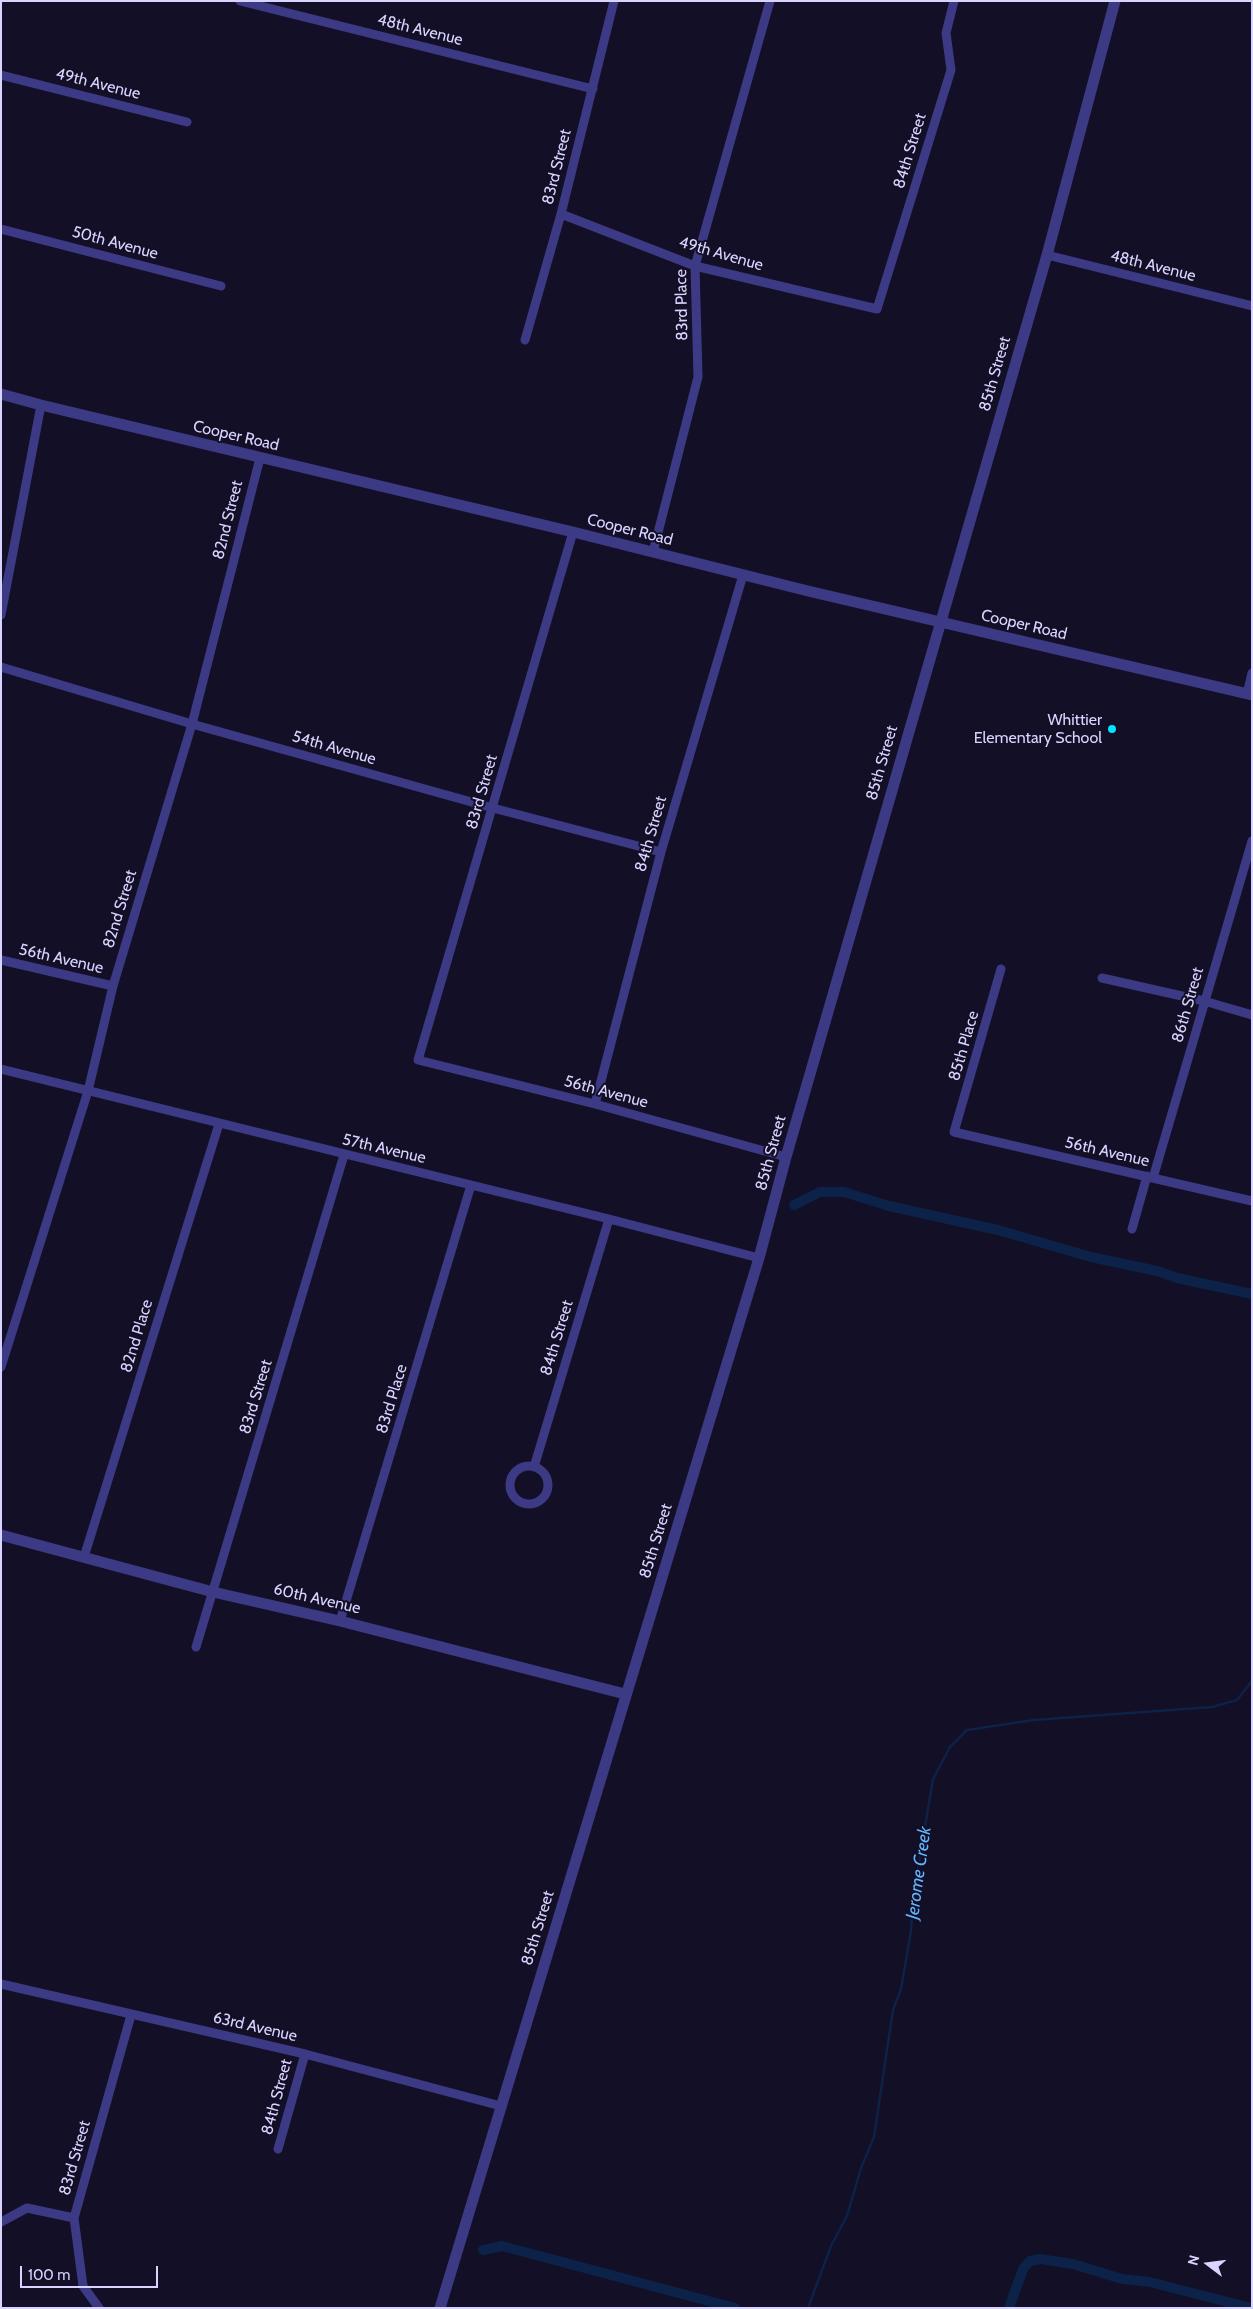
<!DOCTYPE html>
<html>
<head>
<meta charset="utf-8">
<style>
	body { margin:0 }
	#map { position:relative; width:1253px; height:2309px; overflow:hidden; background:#130f26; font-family:Cabin,sans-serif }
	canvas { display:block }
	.frame { position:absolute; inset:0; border:2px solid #d9d4ff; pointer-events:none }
	.north { position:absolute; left:1183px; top:2239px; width:50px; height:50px; -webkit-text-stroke:4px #130f26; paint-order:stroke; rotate:285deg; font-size:14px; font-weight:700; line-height:20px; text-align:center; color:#d9d4ff }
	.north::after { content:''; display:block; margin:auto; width:18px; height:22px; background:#d9d4ff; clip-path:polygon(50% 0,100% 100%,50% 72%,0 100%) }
	.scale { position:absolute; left:20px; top:2266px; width:138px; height:22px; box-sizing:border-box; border:2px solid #d9d4ff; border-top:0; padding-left:6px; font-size:15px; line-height:18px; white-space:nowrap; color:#d9d4ff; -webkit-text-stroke:4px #130f26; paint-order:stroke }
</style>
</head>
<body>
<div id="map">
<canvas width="1253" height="2309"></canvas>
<div class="frame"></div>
<div class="north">N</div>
<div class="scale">100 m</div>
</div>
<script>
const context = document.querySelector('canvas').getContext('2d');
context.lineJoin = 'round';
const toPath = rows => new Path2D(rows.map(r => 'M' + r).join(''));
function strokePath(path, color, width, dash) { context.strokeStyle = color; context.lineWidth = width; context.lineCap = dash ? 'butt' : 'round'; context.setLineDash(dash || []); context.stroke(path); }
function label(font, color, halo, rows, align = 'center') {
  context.font = font + ' Cabin,sans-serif'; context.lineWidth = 4; context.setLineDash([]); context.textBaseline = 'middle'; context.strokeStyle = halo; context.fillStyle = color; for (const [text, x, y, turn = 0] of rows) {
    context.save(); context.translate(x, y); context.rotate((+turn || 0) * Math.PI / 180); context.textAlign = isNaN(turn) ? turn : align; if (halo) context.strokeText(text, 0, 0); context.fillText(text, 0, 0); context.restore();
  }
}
const stream = toPath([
	[808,2308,831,2246,847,2216,861,2168,874,2137,893,2010,901,1989,911,1931,913,1899,933,1779,950,1747,967,1730,1034,1720,1212,1707,1237,1700,1252,1681]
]);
const canal = toPath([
	[794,1205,820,1192,844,1192,889,1206,998,1230,1091,1257,1157,1271,1177,1278,1252,1294],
	[483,2250,502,2246,735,2308],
	[1009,2308,1023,2269,1030,2261,1040,2259,1073,2264,1122,2279,1150,2282,1251,2308]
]);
const minor = toPath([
	[240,1,593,89],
	[1,75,187,122],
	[561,214,695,266,877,309,951,70,946,33,954,1],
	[1,229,221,286],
	[1047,255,1252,306],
	[525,340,561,214,614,1],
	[573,532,418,1060,595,1104,786,1157],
	[653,552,698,377,695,266,770,1],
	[1,615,41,405],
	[1,667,192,724,493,808,661,852],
	[1247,694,1252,673],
	[1,960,113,986],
	[1001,969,954,1132,1252,1201],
	[1102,978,1204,1001,1252,1015],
	[1,1069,609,1219,759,1258],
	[595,1104,661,852,743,575],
	[1153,1178,1252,841],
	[1132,1229,1147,1176],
	[1,1367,88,1091,113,986,192,724,260,458],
	'510 1485a19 19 0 1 1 38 0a19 19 0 1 1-38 0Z',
	[534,1467,609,1219],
	[84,1557,219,1124],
	[340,1621,471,1185],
	[196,1647,344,1155],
	[1,1984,305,2054,501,2106],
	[278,2149,305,2054],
	[1,2222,27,2208,74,2218],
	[99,2308,83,2286,74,2218,131,2015]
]);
const tertiary = toPath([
	[1,394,41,405,573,532,808,591,1252,695],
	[1,1535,213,1592,340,1621,625,1694],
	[440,2308,759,1258,786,1157,1047,255,1115,1]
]);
const markers = [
	[1112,729,5,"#00e5ff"]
];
const streetNames = [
	["48th Avenue",420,30,14],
	["49th Avenue",98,84,14],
	["84th Street",910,151,-73],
	["83rd Street",557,167,-76],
	["50th Avenue",115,243,15],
	["49th Avenue",721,254,16],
	["48th Avenue",1153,266,14],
	["83rd Place",682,305,-91],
	["85th Street",995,374,-74],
	["Cooper Road",236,436,13],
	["82nd Street",228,520,-76],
	["Cooper Road",630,530,14],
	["Cooper Road",1024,625,13],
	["54th Avenue",334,748,16],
	["85th Street",882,763,-74],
	["83rd Street",482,792,-74],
	["84th Street",651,834,-74],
	["82nd Street",120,909,-73],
	["56th Avenue",61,959,13],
	["86th Street",1188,1005,-74],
	["85th Place",964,1046,-74],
	["56th Avenue",606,1092,15],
	["57th Avenue",384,1149,13],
	["56th Avenue",1107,1152,13],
	["85th Street",771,1153,-75],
	["82nd Place",137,1336,-73],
	["84th Street",557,1338,-73],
	["83rd Street",256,1397,-73],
	["83rd Place",392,1399,-73],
	["85th Street",656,1541,-73],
	["60th Avenue",317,1599,13],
	["85th Street",538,1928,-73],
	["63rd Avenue",255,2027,13],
	["84th Street",277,2097,-75],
	["83rd Street",75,2158,-74]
];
const poiNames = [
	["Whittier",1102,720],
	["Elementary School",1102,738]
];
const waterNames = [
	["Jerome Creek",919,1873,-82]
];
strokePath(stream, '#0c2248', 2.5);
strokePath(canal, '#0c2248', 10);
strokePath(minor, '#3d3a85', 9);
strokePath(tertiary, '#3d3a85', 11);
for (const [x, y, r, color] of markers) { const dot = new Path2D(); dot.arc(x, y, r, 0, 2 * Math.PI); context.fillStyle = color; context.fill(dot); strokePath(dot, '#130f26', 2); }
label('16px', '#d9d4ff', '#130f26', streetNames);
label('16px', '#d9d4ff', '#130f26', poiNames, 'right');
label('italic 18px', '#62b6ff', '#130f26', waterNames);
</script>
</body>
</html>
